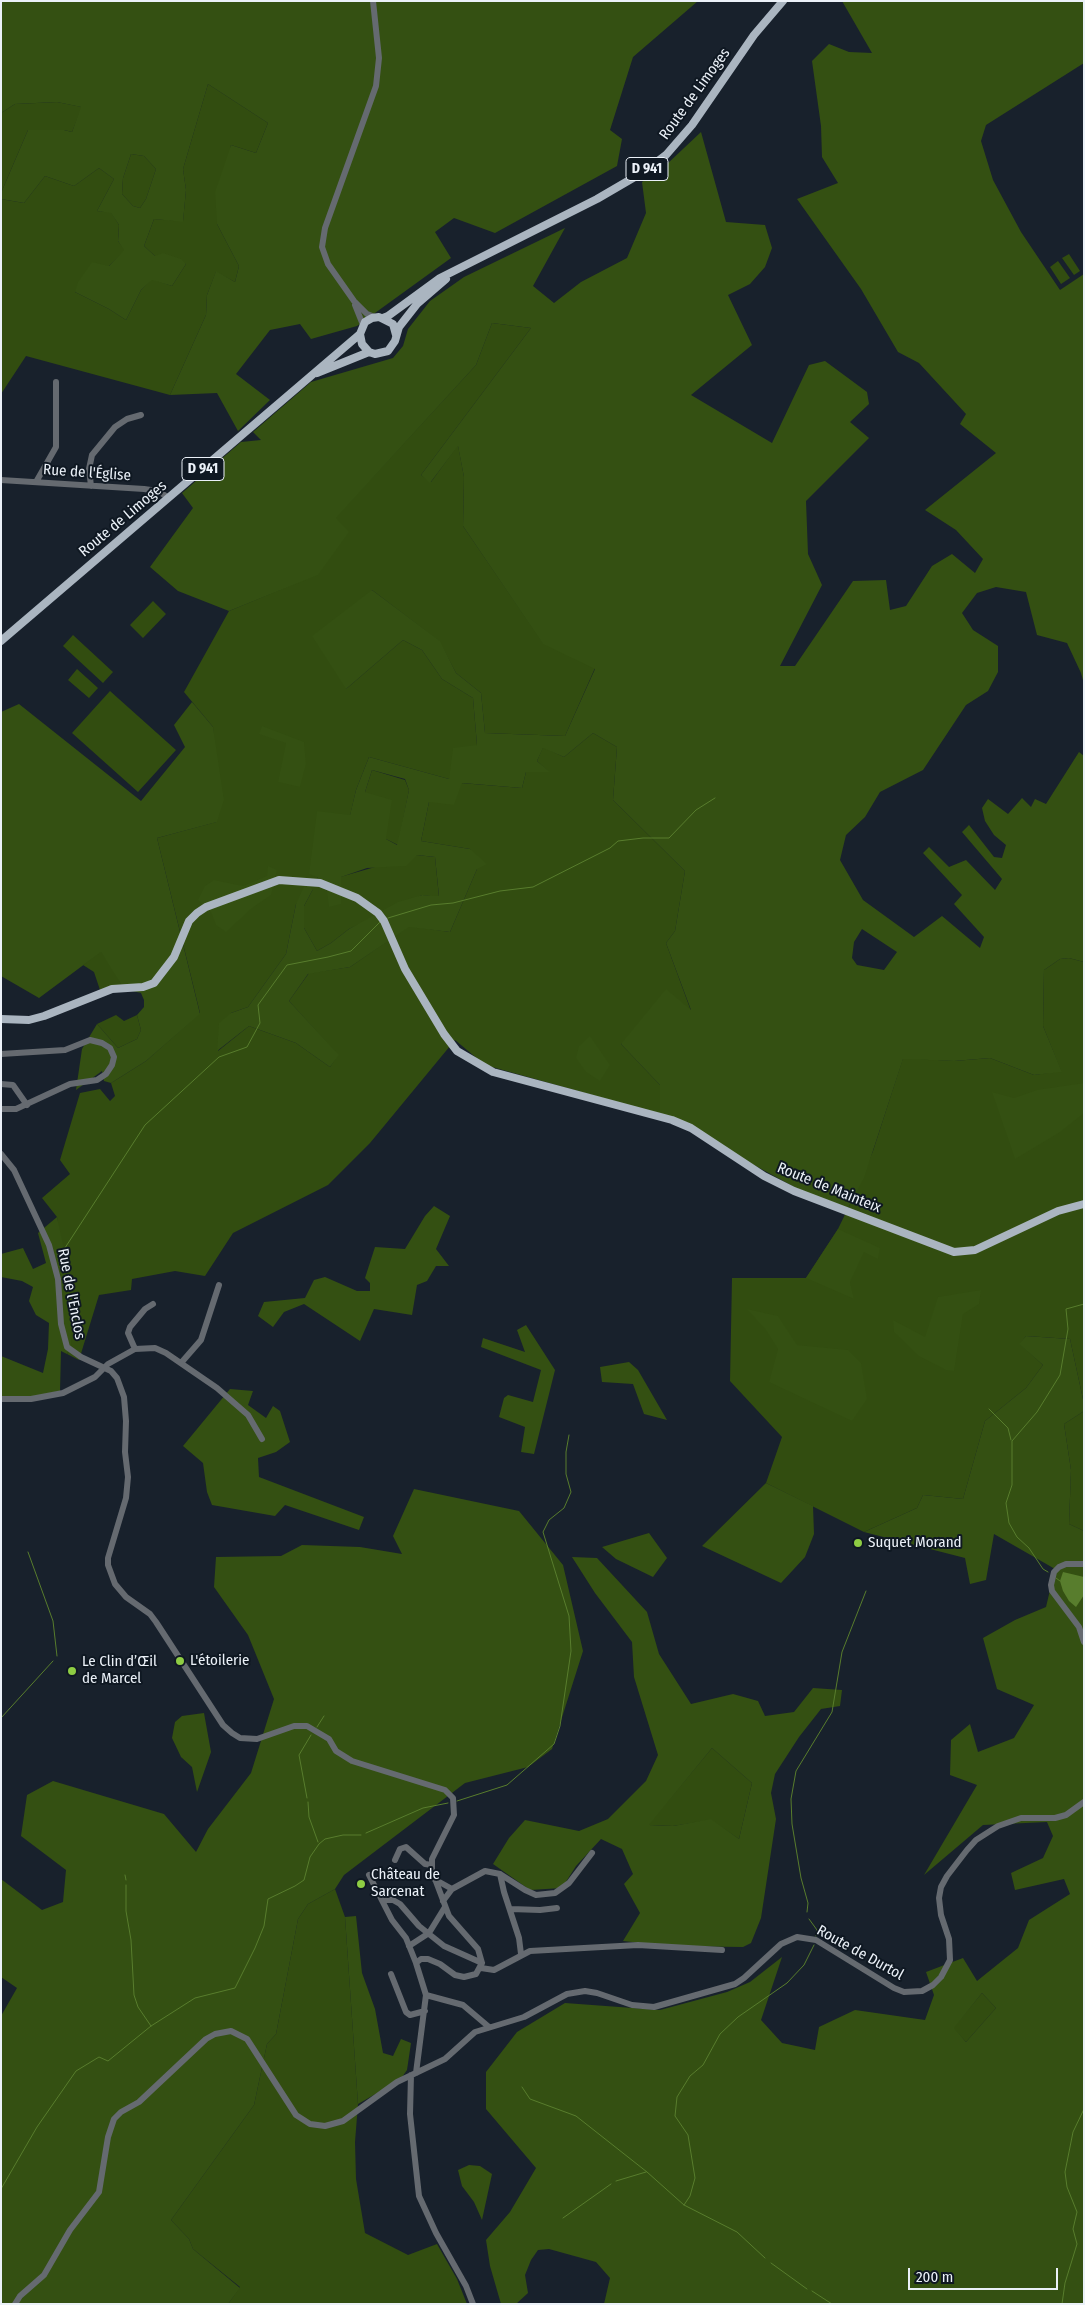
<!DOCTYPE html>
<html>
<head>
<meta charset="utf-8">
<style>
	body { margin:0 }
	#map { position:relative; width:1085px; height:2305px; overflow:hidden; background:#18212c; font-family:"Fira Sans Condensed",sans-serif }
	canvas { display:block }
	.frame { position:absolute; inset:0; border:2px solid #ebf1f8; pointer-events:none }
	.scale { position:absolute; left:908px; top:2268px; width:150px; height:22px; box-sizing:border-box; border:2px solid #ebf1f8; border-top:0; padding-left:6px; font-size:15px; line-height:18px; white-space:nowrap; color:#ebf1f8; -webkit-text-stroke:4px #0f1822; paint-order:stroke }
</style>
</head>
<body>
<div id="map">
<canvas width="1085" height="2305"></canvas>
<div class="frame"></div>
<div class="scale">200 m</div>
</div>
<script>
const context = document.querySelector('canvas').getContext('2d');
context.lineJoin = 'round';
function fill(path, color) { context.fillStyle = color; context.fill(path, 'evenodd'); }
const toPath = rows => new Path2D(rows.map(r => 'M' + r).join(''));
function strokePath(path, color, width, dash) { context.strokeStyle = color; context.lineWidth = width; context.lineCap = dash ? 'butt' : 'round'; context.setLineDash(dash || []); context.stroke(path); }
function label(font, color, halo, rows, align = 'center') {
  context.font = font + ' "Fira Sans Condensed",sans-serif'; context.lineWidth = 4; context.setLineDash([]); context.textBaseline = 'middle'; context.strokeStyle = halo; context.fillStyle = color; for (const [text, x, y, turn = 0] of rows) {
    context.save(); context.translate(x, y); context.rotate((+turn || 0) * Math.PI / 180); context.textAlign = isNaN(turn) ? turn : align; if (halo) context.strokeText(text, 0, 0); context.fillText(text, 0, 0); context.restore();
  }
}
const green = toPath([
	[208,84,268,123,256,153,231,145,217,224,239,266,235,282,216,272,207,295,206,315,170,395,26,356,1,394,1,199,24,203,45,176,74,186,99,168,114,179,97,211,111,212,119,225,118,241,125,250,109,266,75,292,109,309,126,320,141,290,152,279,172,286,186,264,155,256,144,246,154,219,183,221,186,190,183,169],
	[57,102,82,107,72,132,64,130,28,130,1,193,1,113,15,104],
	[131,154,144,156,156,169,146,199,140,208,133,206,122,194,123,178],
	[1069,254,1080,271,1074,275,1062,258],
	[1058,261,1070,278,1061,284,1050,267],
	[492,323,531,328,421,475,431,482,458,445,464,477,463,526,543,643,595,668,565,736,485,733,481,693,456,673,439,641,372,590,346,689,403,640,422,650,442,679,473,698,477,745,449,779,369,757,356,790,350,816,317,877,327,891,341,903,340,877,417,855,435,857,439,897,422,895,349,929,331,943,317,951,304,928,304,906,313,889,296,904,286,954,248,1007,231,1013,218,1051,249,1026,296,1043,330,1067,338,1055,289,1001,309,973,350,967,409,926,450,932,477,869,470,849,421,841,429,802,461,783,522,788,526,772,549,772,537,761,543,747,564,757,593,733,617,747,613,800,685,871,675,931,666,943,691,1011,621,1044,660,1085,660,1114,485,1065,455,1040,370,1143,328,1185,233,1233,205,1276,175,1271,132,1279,131,1290,99,1295,79,1360,67,1354,71,1346,57,1217,42,1198,70,1174,60,1160,80,1093,100,1089,110,1101,115,1096,111,1083,146,1061,200,1013,157,838,216,822,213,727,184,692,229,611,318,574,335,518,476,365],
	[153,601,166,614,143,638,130,625],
	[73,635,113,672,103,683,63,646],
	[77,669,98,688,89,698,68,680],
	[110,691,176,750,138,792,72,733],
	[372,770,405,780,409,790,398,845,386,839,365,792],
	[101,951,114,971,124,989,100,990,94,972,83,965],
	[1069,958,1084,962,1084,1404,1070,1339,1026,1336,1020,1344,1043,1365,1026,1388,985,1421,963,1499,923,1495,917,1508,864,1532,766,1483,782,1437,730,1381,732,1278,806,1278,838,1229,855,1194,873,1151,903,1058,954,1061,990,1058,1034,1075,1061,1071,1043,1026,1044,970,1060,959],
	[116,1015,124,1021,137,1015,141,1030,137,1039,118,1048,97,1024],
	[1084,1411,1084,1531,1069,1524,1071,1470,1064,1424],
	[712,1748,752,1783,739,1839,711,1820,673,1826,648,1825],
	[335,1889,345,1917,358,2104,355,2142,356,2179,365,2233,408,2255,437,2244,457,2279,467,2304,228,2304,240,2287,193,2249,189,2239,171,2220,254,2105,267,2044,276,2034,298,1919,308,1904],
	[982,1993,996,2008,966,2042,953,2028]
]);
const forest = toPath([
	[1,1,698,1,633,57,610,130,622,139,617,166,495,233,454,218,435,232,451,258,357,326,311,339,300,324,270,330,236,374,270,400,238,431,217,393,170,395,206,315,207,295,216,271,235,282,239,266,217,224,215,192,231,145,256,153,268,123,208,84,183,169,186,190,183,222,154,219,144,246,155,256,163,253,181,259,186,264,172,286,152,280,141,290,126,320,109,309,75,292,78,282,92,262,109,266,124,250,118,241,119,225,111,213,97,211,114,179,99,168,74,186,45,176,24,203,1,199,1,193,28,130,64,130,72,132,81,107,57,102,15,104,1,113],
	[131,154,144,156,156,169,146,199,140,208,133,206,122,194,123,178],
	[842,1,1084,1,1084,63,986,125,981,141,993,180,1021,232,1060,290,1084,274,1084,684,1081,673,1067,643,1037,635,1026,592,996,587,977,593,962,613,973,630,998,646,998,672,988,691,966,705,923,770,880,792,865,817,846,835,840,860,863,900,914,937,942,916,980,948,984,937,954,904,962,895,923,853,929,847,949,867,966,860,995,890,1002,879,962,832,969,825,994,857,1002,858,1006,845,994,835,985,821,982,808,988,799,1008,814,1022,798,1031,807,1035,799,1046,804,1079,752,1084,756,1084,962,1069,958,1060,959,1044,970,1043,1026,1062,1072,1034,1075,990,1058,954,1061,903,1059,864,1178,848,1208,800,1190,660,1114,660,1085,621,1044,666,989,691,1010,666,943,675,931,685,871,613,800,617,747,593,733,564,757,543,748,537,761,550,772,526,772,522,788,462,783,454,805,429,802,421,841,470,849,487,864,477,869,450,932,409,927,350,967,308,974,289,1001,339,1055,330,1067,296,1043,249,1026,217,1051,219,1023,231,1013,248,1007,286,954,296,904,305,884,313,889,304,906,304,928,317,951,331,943,349,929,398,902,422,895,439,896,435,857,417,855,406,866,367,868,341,877,341,904,329,907,327,891,317,877,309,874,317,811,350,815,356,790,369,757,449,779,453,748,477,745,473,698,442,679,422,650,403,640,346,689,312,636,372,590,440,641,456,673,481,693,485,733,565,736,595,669,543,644,463,526,464,477,458,446,430,483,421,475,531,328,492,323,476,365,336,518,349,532,318,575,229,611,178,591,150,567,193,508,182,493,241,442,261,440,253,432,311,382,393,358,403,346,408,329,430,301,464,277,565,228,533,286,554,303,581,282,627,258,646,213,642,182,666,165,701,132,726,222,765,225,772,248,765,267,750,284,728,295,752,345,691,395,772,443,809,365,825,361,867,392,869,404,850,422,869,438,806,501,808,554,822,585,780,666,795,666,853,581,886,580,890,610,906,606,932,566,952,554,975,573,983,559,956,530,925,510,996,453,960,424,966,414,919,363,898,352,861,289,797,199,838,183,822,157,821,126,812,61,829,44,849,52,872,53],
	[372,770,405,779,409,790,397,845,386,839,392,800,365,792],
	[862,929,897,952,884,970,857,965,852,958,854,942],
	[192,702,213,727,224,800,217,822,157,838,200,1014,146,1061,111,1083,104,1081,102,1071,76,1090,82,1049,97,1024,118,1048,137,1039,141,1030,137,1015,144,1007,144,1000,141,993,124,989,101,952,39,998,1,976,1,712,19,704,141,801,185,747,174,725],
	[262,726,304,742,306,764,300,787,278,782,286,743,259,734],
	[268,866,277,870,271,895,252,908,226,932,216,925,211,912,198,900,205,886,214,880,243,886,267,876],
	[590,1036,610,1065,600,1081,586,1072,576,1058,579,1046],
	[1084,1083,1084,1113,1060,1132,1015,1159,992,1092,1014,1098,1037,1090],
	[434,1206,450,1216,436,1249,449,1266,436,1266,427,1281,417,1285,412,1315,374,1309,360,1341,304,1304,284,1312,273,1327,258,1316,264,1302,305,1298,314,1280,325,1277,357,1291,370,1291,370,1283,365,1278,375,1247,405,1249,425,1216],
	[57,1217,74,1295,71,1346,67,1354,61,1351,60,1391,30,1397,1,1398,1,1356,43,1373,48,1349,49,1323,36,1315,29,1301,33,1287,22,1281,1,1277,1,1254,23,1248,33,1269,46,1263,38,1233],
	[838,1229,880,1248,878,1259,864,1252,850,1282,854,1299,806,1278],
	[981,1290,979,1304,963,1314,954,1371,946,1370,919,1356,894,1332,893,1320,925,1337,938,1297],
	[747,1309,778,1316,797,1345,848,1350,861,1363,867,1399,852,1421,769,1382,778,1349,766,1330],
	[526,1325,555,1370,534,1454,521,1452,525,1427,499,1417,504,1398,508,1395,533,1402,541,1370,481,1347,483,1338,525,1352,517,1330],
	[1026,1336,1070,1339,1084,1404,1084,1411,1064,1424,1071,1470,1069,1524,1084,1531,1084,2304,604,2304,610,2278,596,2262,549,2249,538,2250,531,2260,525,2275,528,2293,516,2304,501,2304,490,2266,486,2240,510,2212,536,2168,486,2109,486,2072,517,2032,565,2003,660,2010,727,1992,750,1982,782,1957,761,2020,782,2043,815,2050,819,2027,855,2010,925,2020,934,1995,926,1972,963,1958,977,1981,1018,1948,1029,1920,1070,1894,1064,1879,1015,1890,1011,1873,1043,1858,1053,1836,1047,1822,983,1825,924,1875,977,1785,950,1775,951,1740,970,1724,978,1752,1014,1738,1034,1705,997,1689,983,1638,1015,1620,1046,1607,1055,1569,994,1534,986,1580,970,1584,965,1558,864,1532,917,1508,923,1495,963,1499,985,1421,1026,1388,1043,1365,1019,1344],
	[982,1993,996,2008,966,2042,954,2028],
	[629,1362,638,1370,667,1420,644,1414,633,1384,602,1382,600,1367],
	[230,1389,253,1391,248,1405,266,1418,273,1406,280,1411,290,1442,276,1452,258,1458,259,1477,364,1517,359,1530,285,1505,275,1516,212,1505,207,1492,203,1463,183,1446],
	[766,1483,813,1506,814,1534,805,1557,781,1583,702,1546],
	[414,1489,519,1511,563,1565,583,1651,552,1749,528,1767,465,1783,344,1875,335,1889,308,1904,298,1919,276,2034,267,2044,254,2105,171,2220,189,2239,193,2249,240,2288,228,2304,1,2304,1,2016,17,1988,1,1977,1,1879,42,1910,63,1902,66,1870,21,1836,27,1795,53,1781,164,1814,196,1852,208,1829,251,1773,274,1699,248,1635,214,1587,216,1557,281,1556,302,1545,360,1547,402,1554,393,1536],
	[649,1533,667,1558,653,1577,616,1559,602,1547],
	[572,1557,597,1558,647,1612,659,1654,691,1704,733,1694,758,1701,765,1716,794,1712,813,1688,842,1690,840,1706,821,1709,799,1737,775,1774,771,1793,776,1819,761,1918,751,1943,743,1947,668,1946,623,1941,640,1913,624,1884,633,1874,622,1849,601,1839,576,1866,562,1888,530,1890,493,1864,509,1838,525,1820,579,1831,608,1819,646,1781,658,1755,634,1677,632,1642,595,1593],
	[712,1748,752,1783,739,1839,711,1819,673,1826,649,1825],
	[204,1713,211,1752,197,1792,192,1767,181,1757,172,1738,175,1722,182,1716],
	[356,1916,362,1973,375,2009,383,2053,393,2056,401,2039,411,2043,407,2070,400,2080,358,2104,345,1917],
	[469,2165,480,2166,492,2174,482,2220,474,2202,462,2186,458,2170]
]);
const water = toPath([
	[1063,1572,1084,1577,1084,1595,1076,1607,1069,1601,1063,1591,1060,1581]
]);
const stream = toPath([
	[388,918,431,905,453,903,500,891,533,887,610,848,618,841,643,838,669,838,696,810,715,798],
	[61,1254,145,1125,219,1057,247,1047,260,1023,258,1005,287,965,328,957,351,951,380,922],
	[989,1409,1008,1428,1011,1440],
	[28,1552,53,1621,57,1656],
	[1048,1572,1043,1569,1029,1548,1017,1537,1009,1523,1006,1503,1012,1485,1012,1441,1037,1412,1060,1375,1068,1329,1066,1309,1084,1304],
	[1056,1578,1060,1581],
	[1,1718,53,1661],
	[317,1727,324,1716],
	[307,1798,299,1755,311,1735],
	[457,1801,507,1785,554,1744,560,1726,571,1651,569,1616,543,1532,549,1520,564,1508,571,1492,566,1474,566,1452,569,1435],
	[308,1802,309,1817,318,1842],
	[366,1833,423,1808,448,1803],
	[125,1875,126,1880],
	[126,1885,126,1911,131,1940,134,1995,138,2007,151,2026],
	[807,1912,808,1903,801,1878,792,1824,791,1799,796,1771,832,1712,842,1652,866,1591],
	[809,1919,817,1930,816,1936],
	[522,2087,530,2099,576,2116,647,2172,684,2205,737,2232,765,2258],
	[616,2181,646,2172],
	[1,2189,37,2127,76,2071,99,2057,108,2061,151,2026,195,1998,235,1988,255,1948,264,1926,268,1899,295,1886,304,1880,310,1857,319,1844,325,1839,343,1835,361,1835],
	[684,2205,690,2196,695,2178,688,2135,675,2116,677,2097,690,2076,703,2065,720,2034,738,2017,787,1983,804,1965,814,1945],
	[563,2218,611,2184],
	[771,2263,807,2289],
	[812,2291,832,2304],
	[1062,2304,1065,2283,1077,2244,1073,2229,1077,2212,1067,2187,1065,2172,1073,2132,1084,2109]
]);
const minor = toPath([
	[373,1,379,58,376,86,325,228,322,247,328,264,354,301,367,314,375,317],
	[355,305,363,325],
	[1,480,144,489,158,491,169,498],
	[36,482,56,447,56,382],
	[91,486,89,469,92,455,115,427,127,419,141,415],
	[1,1054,65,1050,90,1040,102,1043,110,1048,114,1057,112,1065,106,1074,97,1080,70,1084,16,1109,1,1109],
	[1,1084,13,1085,27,1105],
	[1,1154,14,1170,49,1245,58,1279,61,1324,67,1347,81,1357,111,1371,117,1378,124,1397,126,1421,125,1452,128,1477,126,1498,108,1558,108,1565,115,1584,126,1597,150,1614,156,1622,223,1725,232,1733,240,1738,257,1739,294,1726,307,1726,329,1739,336,1751,352,1761,445,1790,453,1798,454,1815,432,1859,432,1871,449,1916,478,1949,482,1963,476,1974,464,1977,455,1975,440,1964,428,1959,421,1959,416,1963,426,1995,416,2073],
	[135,1349,128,1333,130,1327,145,1309,153,1304],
	[181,1363,201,1340,219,1285],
	[1,1399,31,1399,63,1393,95,1377,108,1364,135,1349,155,1348,166,1353,217,1388,248,1415,262,1439],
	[1084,1564,1066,1564,1059,1567,1054,1572,1051,1585,1052,1591,1079,1627,1084,1642],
	[395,1860,400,1849,406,1847,425,1864,432,1865],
	[500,1874,504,1892,519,1938,521,1954],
	[369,1875,392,1920,406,1938,416,1963],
	[434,1879,452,1889],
	[383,1900,393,1900,400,1904,419,1926,444,1946,482,1963],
	[443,1901,452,1889,485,1871,500,1874,525,1890,536,1895,555,1893,569,1883,592,1853],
	[511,1909,540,1910,557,1908],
	[409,1946,429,1933,445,1907],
	[481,1968,494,1970,530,1951,638,1945,722,1950],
	[391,1974,406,2012,410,2015,425,2011],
	[426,1995,463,2005,489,2027],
	[411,2075,410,2114,419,2196,436,2233,466,2286,473,2304],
	[15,2304,20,2296,44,2275,70,2230,99,2192,108,2137,114,2119,121,2112,139,2102,206,2039,215,2034,231,2031,247,2039,296,2115,310,2124,325,2126,343,2121,397,2082,445,2059,475,2032,524,2017,567,1994,585,1991,597,1993,632,2005,654,2007,735,1984,744,1978,781,1944,797,1937,816,1940,894,1988,904,1992,922,1991,933,1985,941,1977,950,1960,949,1939,941,1915,939,1898,941,1887,947,1876,967,1850,976,1840,998,1826,1021,1818,1055,1818,1066,1815,1084,1802]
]);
const major = toPath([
	[383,318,388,316,440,278,597,199,645,171,666,155,692,125,754,35,783,1],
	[396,335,393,324,379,317,372,318,365,322,360,334,362,344,369,352,375,354,388,351,395,341,399,327,417,304,446,279],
	[317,373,369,352],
	[1,641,360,334],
	[1,1019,29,1020,44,1016,112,989,143,987,154,983,174,957,189,921,197,913,206,907,279,880,320,883,357,898,378,913,384,921,405,969,444,1034,457,1051,493,1072,672,1120,691,1128,764,1176,794,1191,954,1252,975,1250,1058,1211,1084,1204]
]);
const markers = [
	[858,1543,5,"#8ecd43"],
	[180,1661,5,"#8ecd43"],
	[72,1671,5,"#8ecd43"],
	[361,1884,5,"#8ecd43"]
];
const shields = [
	[647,169,42],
	[203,469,42]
];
const shieldNames = [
	["D 941",647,169],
	["D 941",203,469]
];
const streetNames = [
	["Route de Limoges",695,94,-54],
	["Rue de l'Église",87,473,4],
	["Route de Limoges",123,519,-40],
	["Route de Mainteix",829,1188,22],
	["Rue de l'Enclos",71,1294,79],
	["Route de Durtol",860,1953,29]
];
const poiNames = [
	["Suquet Morand",868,1543],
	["L'étoilerie",190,1661],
	["Le Clin d’Œil",82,1662],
	["de Marcel",82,1679],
	["Château de",371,1875],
	["Sarcenat",371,1892]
];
fill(green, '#324d10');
fill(forest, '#345012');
fill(water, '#587d2d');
strokePath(stream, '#587d2d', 1);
strokePath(minor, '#656a70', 6);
strokePath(major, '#aab5c0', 8);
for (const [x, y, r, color] of markers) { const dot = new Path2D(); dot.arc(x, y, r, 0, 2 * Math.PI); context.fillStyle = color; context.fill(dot); strokePath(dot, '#0f1822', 2); }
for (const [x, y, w] of shields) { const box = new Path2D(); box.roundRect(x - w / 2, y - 11.5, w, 23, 4); context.fillStyle = '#0f1822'; context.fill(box); strokePath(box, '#ebf1f8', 1); }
label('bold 14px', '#ebf1f8', null, shieldNames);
label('15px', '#ebf1f8', '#0f1822', streetNames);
label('15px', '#ebf1f8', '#0f1822', poiNames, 'left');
</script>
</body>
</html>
